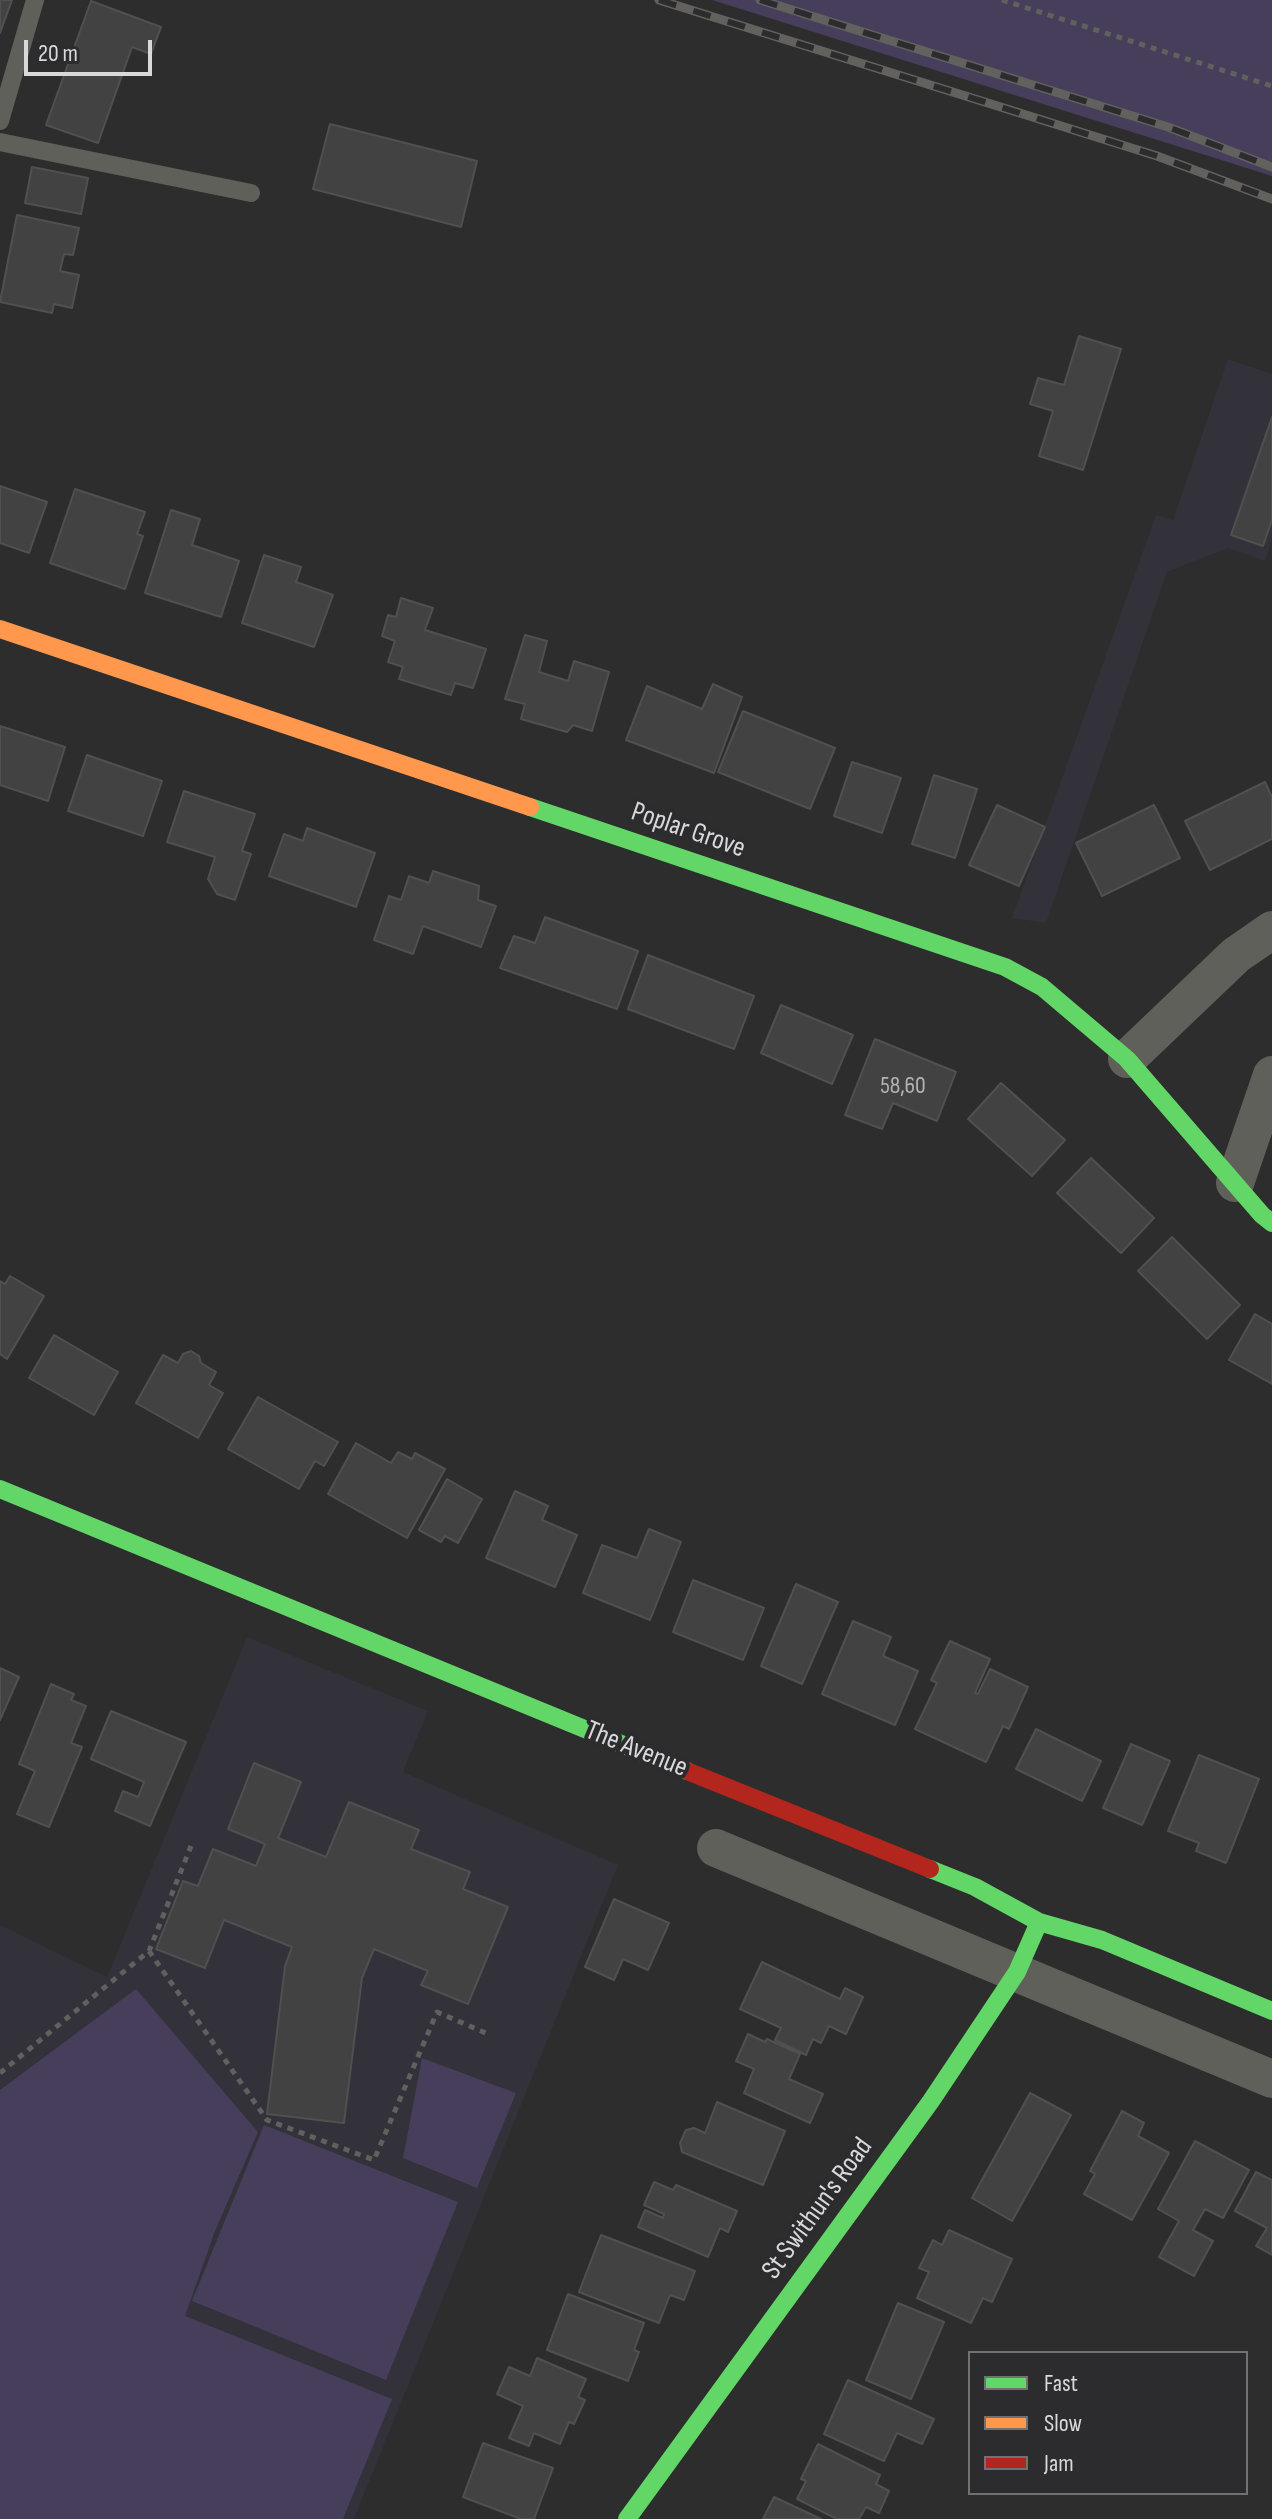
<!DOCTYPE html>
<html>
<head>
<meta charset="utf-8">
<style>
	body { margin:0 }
	#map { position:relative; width:1272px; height:2519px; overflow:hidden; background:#2d2d2d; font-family:"Sofia Sans Condensed",sans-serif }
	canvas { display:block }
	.legend { position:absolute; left:968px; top:2351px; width:280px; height:144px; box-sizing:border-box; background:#2c2c2e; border:2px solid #717173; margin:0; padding:10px 14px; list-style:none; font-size:24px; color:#d9d8da }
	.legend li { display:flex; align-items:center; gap:16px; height:40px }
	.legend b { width:40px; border:2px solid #717173 }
	.scale { position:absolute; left:24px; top:40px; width:128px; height:36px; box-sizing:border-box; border:4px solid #d9d8da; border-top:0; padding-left:10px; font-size:24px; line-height:28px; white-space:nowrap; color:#d9d8da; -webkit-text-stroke:6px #2c2c2e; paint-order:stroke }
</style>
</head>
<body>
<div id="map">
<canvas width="1272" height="2519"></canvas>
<ul class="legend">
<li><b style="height:10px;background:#63d668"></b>Fast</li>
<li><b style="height:10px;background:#ff974d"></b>Slow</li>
<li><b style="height:10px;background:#b3261e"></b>Jam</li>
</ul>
<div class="scale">20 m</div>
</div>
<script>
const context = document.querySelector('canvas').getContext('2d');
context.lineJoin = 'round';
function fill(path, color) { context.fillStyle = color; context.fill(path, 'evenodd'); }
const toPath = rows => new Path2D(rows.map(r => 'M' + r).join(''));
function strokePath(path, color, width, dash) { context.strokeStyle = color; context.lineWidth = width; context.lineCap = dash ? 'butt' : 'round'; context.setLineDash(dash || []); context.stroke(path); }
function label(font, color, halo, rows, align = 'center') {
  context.font = font + ' "Sofia Sans Condensed",sans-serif'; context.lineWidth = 8; context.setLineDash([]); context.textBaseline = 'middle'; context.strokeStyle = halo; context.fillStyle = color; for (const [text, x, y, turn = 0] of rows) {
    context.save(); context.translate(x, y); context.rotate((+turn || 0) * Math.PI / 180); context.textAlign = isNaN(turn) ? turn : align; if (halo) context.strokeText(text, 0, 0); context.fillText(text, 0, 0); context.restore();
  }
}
const built = toPath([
	[1228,359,1272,374,1272,540,1265,561,1228,548,1167,572,1046,923,1012,918,1156,515,1173,520],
	[247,1637,428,1711,403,1772,618,1865,354,2519,0,2519,0,1925,107,1977]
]);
const green = toPath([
	[712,0,1272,0,1272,176],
	[136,1989,258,2132,215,2231,185,2316,392,2399,343,2519,0,2519,0,2090],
	[422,2058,516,2093,477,2188,403,2158],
	[264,2125,458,2202,386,2380,192,2301]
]);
const building = toPath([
	[0,0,12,0,0,33,0,0],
	[91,1,161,27,151,54,132,47,98,143,46,125,91,1],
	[330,124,477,161,461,227,313,189,330,124],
	[32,167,88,178,81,214,25,203,32,167],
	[17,215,79,228,73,255,64,254,60,271,79,275,72,308,54,304,52,313,0,302,17,215],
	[1079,336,1121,349,1083,470,1039,456,1053,411,1030,404,1038,378,1064,385,1079,336],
	[1272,417,1272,520,1263,546,1231,535,1272,417],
	[0,486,47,502,29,553,0,543,0,486],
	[75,489,145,512,137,534,143,536,125,589,50,563,75,489],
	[171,510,200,519,192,545,239,561,221,617,145,593,171,510],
	[264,555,301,567,296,582,333,595,314,647,242,623,264,555],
	[401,598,433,608,425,630,486,649,473,688,455,683,451,695,399,679,403,667,388,662,395,641,382,636,388,615,396,617,401,598],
	[525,635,547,641,539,672,568,681,574,661,609,672,592,731,573,725,567,732,521,719,525,704,505,699,525,635],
	[713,684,742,697,714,773,626,740,647,686,702,709,713,684],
	[743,711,835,748,810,809,718,772,743,711],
	[0,726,65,747,48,801,0,785,0,726],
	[87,755,162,781,143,836,68,811,87,755],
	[852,762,901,778,882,833,834,816,852,762],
	[934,775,977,789,955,858,912,844,934,775],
	[1265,782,1272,797,1272,839,1210,870,1185,821,1265,782],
	[184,791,255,814,242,851,251,854,235,900,217,894,208,879,215,857,167,842,184,791],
	[997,805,1045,827,1019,886,969,865,997,805],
	[1154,805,1180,858,1102,896,1076,843,1154,805],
	[307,828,375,853,356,907,269,876,284,834,303,841,307,828],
	[433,871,479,886,478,900,496,906,481,947,423,926,413,954,374,940,389,896,401,900,409,876,429,883,433,871],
	[545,917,638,951,617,1009,500,968,514,936,535,943,545,917],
	[648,955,754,996,734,1049,628,1009,648,955],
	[781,1005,853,1035,832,1084,761,1053,781,1005],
	[875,1039,956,1072,937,1121,893,1103,882,1129,845,1115,875,1039],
	[1001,1083,1065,1140,1032,1176,968,1119,1001,1083],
	[1091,1158,1154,1218,1121,1253,1057,1193,1091,1158],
	[1172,1237,1240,1305,1207,1339,1138,1271,1172,1237],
	[10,1276,44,1296,7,1359,0,1354,0,1281,5,1284,10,1276],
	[1255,1314,1272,1324,1272,1384,1229,1360,1255,1314],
	[54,1335,118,1372,94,1415,29,1378,54,1335],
	[191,1351,199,1356,201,1363,216,1372,209,1385,223,1393,198,1438,136,1403,163,1355,178,1363,183,1354,191,1351],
	[258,1397,338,1442,324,1466,315,1461,299,1489,228,1449,258,1397],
	[356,1443,391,1463,398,1452,412,1459,415,1453,445,1469,407,1538,328,1494,356,1443],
	[447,1479,482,1499,458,1543,445,1536,441,1542,419,1530,447,1479],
	[515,1491,548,1506,542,1520,577,1535,555,1587,486,1558,515,1491],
	[649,1529,681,1542,650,1620,583,1593,602,1545,637,1558,649,1529],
	[693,1580,764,1608,743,1660,673,1632,693,1580],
	[796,1584,838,1602,802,1684,761,1666,796,1584],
	[853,1621,891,1637,883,1656,918,1671,895,1725,822,1694,853,1621],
	[950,1641,990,1659,975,1693,978,1694,990,1669,1028,1687,1009,1729,1003,1726,986,1762,915,1729,937,1683,931,1680,950,1641],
	[0,1668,19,1677,0,1720,0,1668],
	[51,1684,74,1694,71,1700,86,1706,71,1743,82,1747,49,1827,17,1814,35,1771,19,1764,51,1684],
	[111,1711,186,1742,150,1826,115,1811,123,1791,138,1797,144,1782,91,1759,111,1711],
	[1036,1729,1101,1761,1082,1801,1016,1769,1036,1729],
	[1131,1744,1170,1761,1142,1825,1103,1808,1131,1744],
	[1199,1755,1259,1779,1226,1863,1196,1851,1199,1843,1168,1831,1199,1755],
	[254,1763,301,1782,278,1838,326,1857,349,1802,419,1830,411,1849,470,1872,463,1889,508,1907,468,2004,421,1985,428,1971,374,1949,362,1978,344,2123,267,2114,285,1966,292,1947,224,1920,205,1968,156,1949,183,1881,198,1886,213,1849,256,1866,265,1844,228,1829,254,1763],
	[614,1899,669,1923,648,1970,623,1959,614,1980,585,1967,614,1899],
	[762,1962,840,1999,845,1988,863,1997,846,2034,829,2026,821,2043,813,2039,806,2055,775,2040,781,2028,740,2009,762,1962],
	[748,2034,765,2042,767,2039,800,2054,789,2079,823,2094,810,2123,744,2093,754,2069,736,2061,748,2034],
	[1030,2093,1071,2115,1012,2221,972,2198,1030,2093],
	[717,2102,785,2131,763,2185,682,2152,680,2143,686,2130,694,2128,705,2133,717,2102],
	[1122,2111,1144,2123,1138,2136,1169,2153,1132,2220,1084,2194,1095,2174,1090,2171,1122,2111],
	[1195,2141,1249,2170,1223,2218,1205,2209,1193,2230,1213,2241,1194,2276,1159,2257,1179,2221,1158,2209,1195,2141],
	[1256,2172,1272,2180,1272,2255,1256,2246,1267,2228,1235,2211,1256,2172],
	[654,2182,673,2190,676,2185,737,2211,728,2232,720,2228,708,2257,638,2227,645,2210,663,2218,664,2214,644,2205,654,2182],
	[949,2230,1012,2259,992,2302,983,2298,971,2323,917,2298,929,2272,919,2268,933,2240,942,2245,949,2230],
	[601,2235,695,2271,684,2300,670,2295,659,2323,579,2292,601,2235],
	[568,2294,644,2323,634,2350,639,2352,628,2381,547,2350,568,2294],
	[898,2303,944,2322,911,2399,866,2380,898,2303],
	[537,2358,586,2379,578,2397,585,2400,574,2424,569,2422,560,2444,534,2433,529,2446,509,2438,523,2406,497,2394,509,2367,530,2376,537,2358],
	[848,2380,934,2419,922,2444,897,2433,884,2461,824,2434,848,2380],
	[483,2443,553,2468,534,2519,521,2519,463,2497,483,2443],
	[818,2444,880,2475,876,2484,889,2491,879,2513,866,2507,859,2519,837,2519,797,2499,806,2481,801,2479,818,2444],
	[774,2497,821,2519,763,2519,774,2497]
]);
const path = toPath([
	[1002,0,1272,86],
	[149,1951,267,2120,374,2160,437,2012,488,2034],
	[0,2073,149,1951,191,1846]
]);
const lane = toPath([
	[0,121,35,0],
	[0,142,251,193]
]);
const street = toPath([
	[1127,1059,1236,955,1272,930],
	[1235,1183,1272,1075],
	[716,1848,1272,2079]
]);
const fast = toPath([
	[530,807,1005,967,1042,987,1127,1059,1262,1215,1272,1223],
	[0,1489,687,1771],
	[930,1869,975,1887,1039,1922,1102,1940,1272,2011],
	[627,2519,931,2101,1017,1972,1039,1922]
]);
const slow = toPath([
	[0,629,530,807]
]);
const jam = toPath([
	[687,1771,930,1869]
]);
const rail = toPath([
	[659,0,1157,156,1272,199],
	[760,0,1168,127,1272,167]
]);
const numberNames = [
	["58,60",903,1087]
];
const streetNames = [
	["Poplar Grove",688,831,19],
	["The Avenue",636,1750,22],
	["St Swithun's Road",818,2209,-54]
];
fill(built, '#333139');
fill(green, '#463e5b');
fill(building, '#424242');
strokePath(building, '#505051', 2);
strokePath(path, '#60605e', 5, [6, 6]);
strokePath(lane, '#60605a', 18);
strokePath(street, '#60605a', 38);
strokePath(fast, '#63d668', 18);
strokePath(slow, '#ff974d', 18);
strokePath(jam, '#b3261e', 18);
strokePath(rail, '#62615d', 9);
strokePath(rail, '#2c2c2e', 6, [18]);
label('24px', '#b3b2b4', null, numberNames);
label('28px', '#d9d8da', '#2c2c2e', streetNames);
</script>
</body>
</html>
